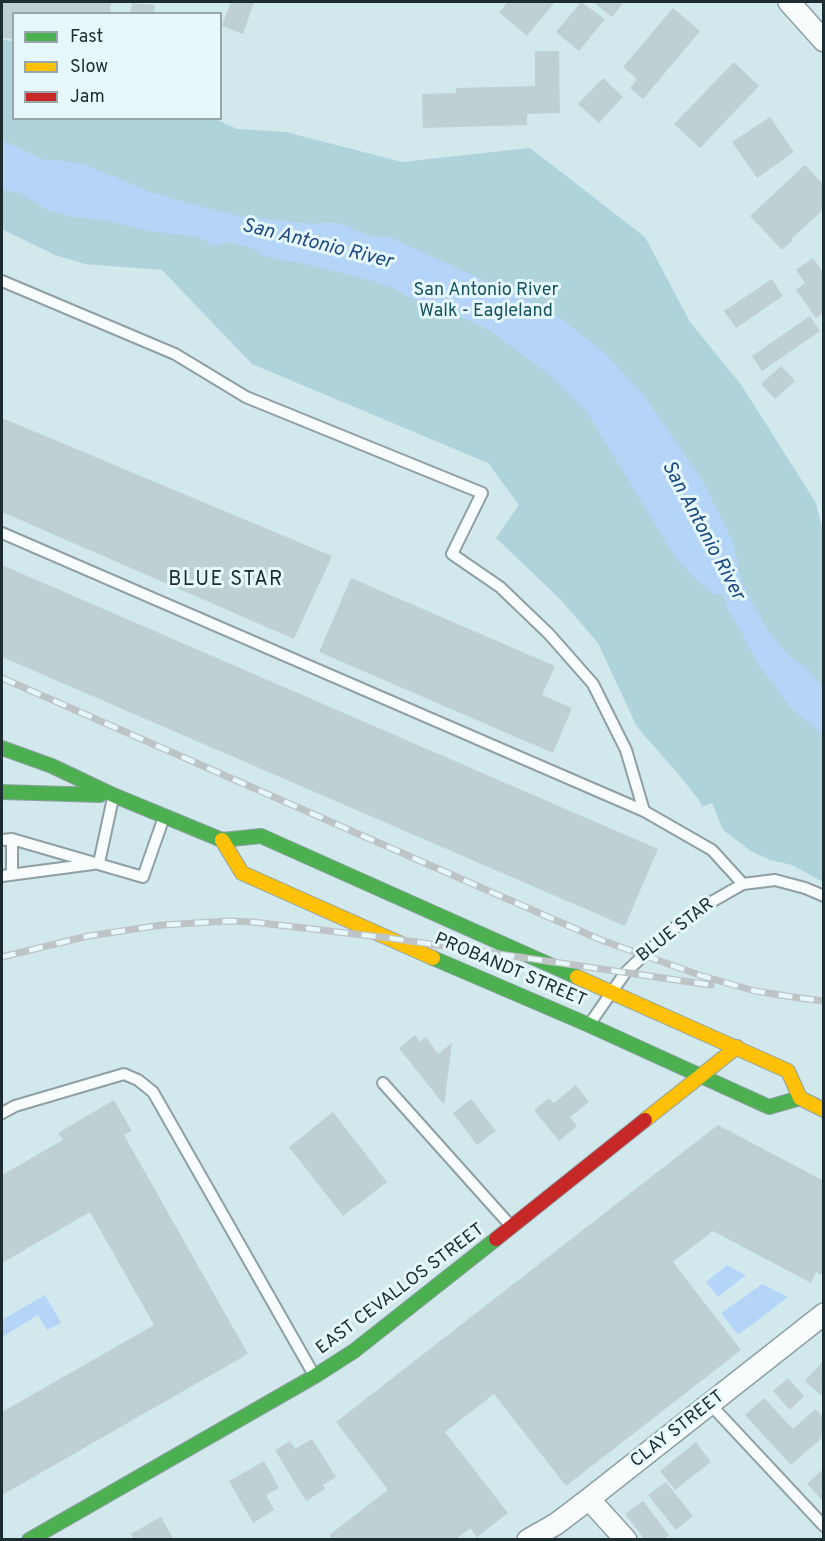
<!DOCTYPE html>
<html>
<head>
<meta charset="utf-8">
<style>
	body { margin:0 }
	#map { position:relative; width:825px; height:1541px; overflow:hidden; background:#d1e8ed; font-family:Overpass,sans-serif }
	canvas { display:block }
	.frame { position:absolute; inset:0; border:3px solid #1c2c30; pointer-events:none }
	.legend { position:absolute; left:12px; top:12px; width:210px; height:108px; box-sizing:border-box; background:#e7f8fc; border:2px solid #96a6aa; margin:0; padding:8px 10px; list-style:none; font-size:18px; color:#1c2c30 }
	.legend li { display:flex; align-items:center; gap:12px; height:30px }
	.legend b { width:30px; border:2px solid #96a6aa }
</style>
</head>
<body>
<div id="map">
<canvas width="825" height="1541"></canvas>
<div class="frame"></div>
<ul class="legend">
<li><b style="height:8px;background:#4caf50"></b>Fast</li>
<li><b style="height:8px;background:#ffc107"></b>Slow</li>
<li><b style="height:8px;background:#c62828"></b>Jam</li>
</ul>
</div>
<script>
const context = document.querySelector('canvas').getContext('2d');
context.lineJoin = 'round';
function fill(path, color) { context.fillStyle = color; context.fill(path, 'evenodd'); }
const toPath = rows => new Path2D(rows.map(r => 'M' + r).join(''));
function strokePath(path, color, width, dash) { context.strokeStyle = color; context.lineWidth = width; context.lineCap = dash ? 'butt' : 'round'; context.setLineDash(dash || []); context.stroke(path); }
function label(font, color, halo, rows, align = 'center') {
  context.font = font + ' Overpass,sans-serif'; context.lineWidth = 6; context.setLineDash([]); context.textBaseline = 'middle'; context.strokeStyle = halo; context.fillStyle = color; for (const [text, x, y, turn = 0] of rows) {
    context.save(); context.translate(x, y); context.rotate((+turn || 0) * Math.PI / 180); context.textAlign = isNaN(turn) ? turn : align; if (halo) context.strokeText(text, 0, 0); context.fillText(text, 0, 0); context.restore();
  }
}
const green = toPath([
	[2,40,13,41,14,118,215,119,237,129,286,132,402,162,530,148,645,237,690,322,742,386,816,503,824,536,823,882,792,865,770,860,751,851,723,830,712,803,702,807,699,800,680,776,637,727,598,643,560,599,496,538,519,505,488,463,252,364,162,270,85,264,55,255,2,229]
]);
const water = toPath([
	[2,140,43,160,57,160,86,165,150,192,187,203,239,216,314,224,331,222,344,225,373,237,389,237,479,278,501,290,543,307,565,322,606,354,645,397,702,480,733,542,743,587,769,632,790,657,807,668,823,689,823,735,791,708,759,665,728,609,723,594,714,594,693,577,673,554,587,412,550,375,489,330,435,304,412,299,391,287,366,279,297,262,280,260,261,255,252,248,229,242,212,247,205,240,193,236,149,231,105,220,72,217,48,210,21,194,2,189],
	[727,1265,746,1275,718,1297,706,1282],
	[762,1284,788,1297,738,1335,721,1313],
	[45,1295,61,1323,47,1330,38,1315,2,1337,2,1320]
]);
const building = toPath([
	[2,2,111,2,110,14,14,14,14,39,2,38],
	[231,2,254,2,243,34,222,26],
	[505,2,555,2,527,36,499,12,507,3],
	[581,2,605,19,579,51,556,32],
	[593,2,624,2,612,17],
	[132,3,155,5,154,14,130,14],
	[673,8,700,31,643,99,630,88,637,79,623,67],
	[535,51,559,51,560,113,527,114,527,125,423,128,422,94,456,93,456,88,535,86],
	[734,62,759,86,700,148,674,124],
	[603,78,623,97,599,123,578,104],
	[770,117,794,152,757,178,732,142],
	[805,165,824,185,824,209,791,239,793,240,782,250,750,216],
	[813,258,822,271,824,269,824,312,816,318,796,290,805,283,796,270],
	[772,279,783,296,736,328,724,311],
	[810,316,820,331,762,371,752,356],
	[781,366,795,381,775,399,761,384],
	[2,418,332,556,294,639,2,512],
	[2,565,658,849,625,926,2,657],
	[351,578,555,666,542,695,572,708,553,753,319,652],
	[415,1035,420,1042,426,1037,438,1054,452,1043,444,1105,399,1048],
	[576,1085,589,1102,570,1117,577,1126,559,1141,534,1110,549,1098,554,1103],
	[471,1099,496,1131,477,1145,453,1113],
	[114,1100,132,1131,124,1135,248,1354,2,1495,2,1412,154,1325,90,1212,2,1263,2,1175,63,1140,58,1133],
	[333,1112,387,1182,343,1216,289,1147],
	[718,1125,824,1181,824,1276,816,1272,811,1283,713,1231,673,1262,741,1350,566,1486,494,1394,445,1432,508,1513,477,1537,470,1528,455,1540,333,1540,329,1535,388,1490,336,1422],
	[824,1360,824,1398,805,1381],
	[788,1378,804,1396,790,1410,773,1391],
	[764,1398,793,1429,815,1409,824,1418,824,1436,791,1465,745,1415],
	[312,1439,336,1477,323,1485,325,1489,306,1501,275,1450,290,1441,295,1449],
	[696,1442,711,1462,675,1490,660,1471],
	[264,1461,279,1488,266,1495,274,1510,253,1523,229,1481],
	[824,1468,824,1502,807,1484],
	[666,1482,693,1516,676,1530,648,1495],
	[643,1501,669,1535,663,1540,645,1540,625,1514],
	[161,1517,174,1540,134,1540,131,1534]
]);
const lane = toPath([
	[2,281,175,354,246,397,482,493,452,554,500,587,549,634,593,684,626,750,644,811],
	[2,533,644,811,712,850,743,884],
	[12,839,12,873],
	[2,840,12,839,143,877,164,817],
	[99,863,113,798],
	[2,876,93,864],
	[591,1022,625,973,643,956,679,924,706,905,743,884,775,880,805,888,824,896],
	[383,1083,510,1225],
	[2,1113,15,1106,124,1074,138,1080,153,1092,314,1375],
	[710,1404,824,1526]
]);
const street = toPath([
	[789,2,824,41],
	[589,1499,626,1540],
	[528,1540,556,1524,589,1499,824,1314]
]);
const fast = toPath([
	[2,748,52,766,113,795,222,840,261,836,577,977],
	[2,792,100,795],
	[433,958,589,1025,769,1107,800,1098],
	[29,1540,315,1376,354,1351,496,1239]
]);
const slow = toPath([
	[222,840,242,873,433,958],
	[577,977,788,1071,800,1098,824,1110],
	[645,1120,737,1047]
]);
const jam = toPath([
	[496,1239,645,1120]
]);
const rail = toPath([
	[2,678,601,940,702,976,755,991,806,999],
	[2,957,88,936,162,925,229,921,253,922,389,938,711,985],
	[800,998,824,1001]
]);
const parkNames = [
	["San Antonio River",486,291],
	["Walk - Eagleland",486,312]
];
const streetNames = [
	["BLUE STAR",676,931,-38],
	["PROBANDT STREET",510,971,23],
	["EAST CEVALLOS STREET",401,1290,-37],
	["CLAY STREET",678,1430,-38]
];
const waterNames = [
	["San Antonio River",317,245,14],
	["San Antonio River",702,531,62]
];
const neighbourhoodNames = [
	["BLUE STAR",226,581]
];
fill(green, '#aed3db');
fill(water, '#b5d5f8');
fill(building, '#bfd0d5');
strokePath(lane, '#8ea0a4', 14);
strokePath(street, '#8ea0a4', 24);
strokePath(fast, '#8ea0a4', 16);
strokePath(slow, '#8ea0a4', 16);
strokePath(jam, '#8ea0a4', 16);
strokePath(lane, '#f8fcfc', 10);
strokePath(street, '#f8fcfc', 21);
strokePath(fast, '#4caf50', 14);
strokePath(slow, '#ffc107', 14);
strokePath(jam, '#c62828', 14);
strokePath(rail, '#bec4c5', 7);
strokePath(rail, '#e7f8fc', 4.5, [14]);
label('18px', '#14535f', '#e7f8fc', parkNames);
label('18px', '#1c2c30', '#e7f8fc', streetNames);
label('italic 20px', '#1d4a83', '#e7f8fc', waterNames);
context.letterSpacing = '1.5px';
label('20px', '#1c2c30', '#e7f8fc', neighbourhoodNames);
context.letterSpacing = '0px';
</script>
</body>
</html>
